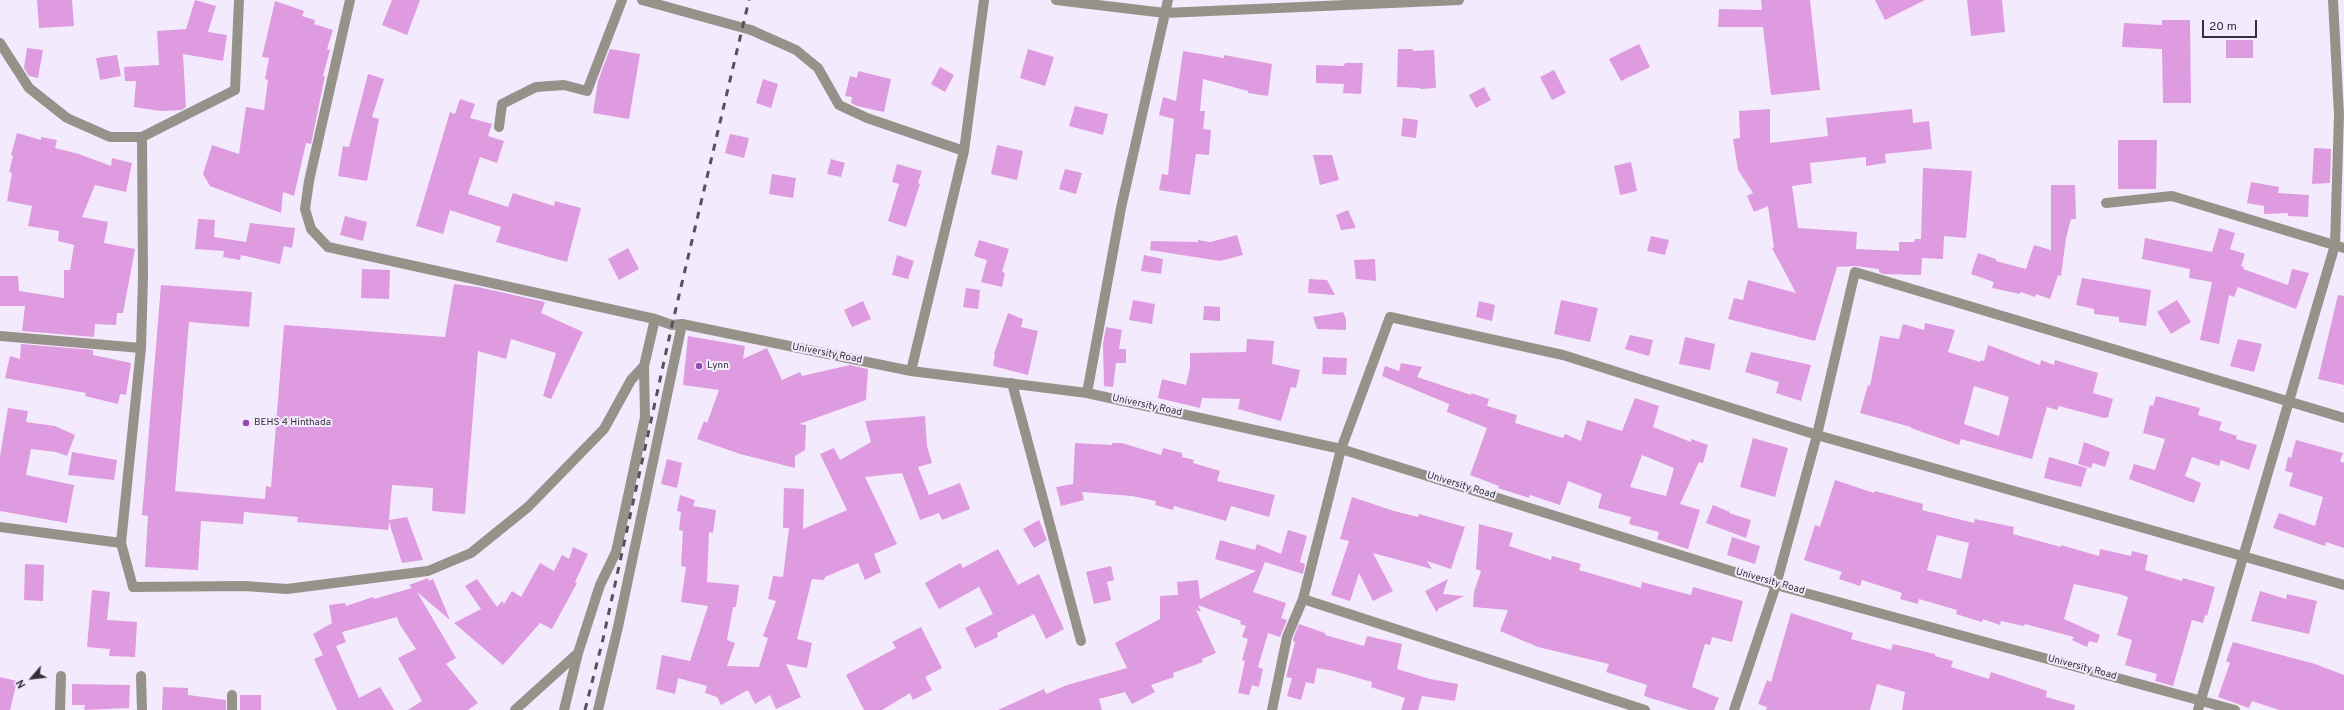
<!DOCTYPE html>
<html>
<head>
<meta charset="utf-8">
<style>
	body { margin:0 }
	#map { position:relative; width:2344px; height:710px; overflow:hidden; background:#f3eafd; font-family:Overpass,sans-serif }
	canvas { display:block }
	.north { position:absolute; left:12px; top:658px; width:40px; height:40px; -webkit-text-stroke:3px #f3eafd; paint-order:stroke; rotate:242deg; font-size:11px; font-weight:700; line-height:16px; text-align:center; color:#343038 }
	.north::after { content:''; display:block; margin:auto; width:14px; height:18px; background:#343038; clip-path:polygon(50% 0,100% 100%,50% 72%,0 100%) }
	.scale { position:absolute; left:2202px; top:20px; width:55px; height:18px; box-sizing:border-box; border:2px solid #343038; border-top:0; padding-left:5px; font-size:12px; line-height:14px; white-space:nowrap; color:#343038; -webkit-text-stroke:3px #f3eafd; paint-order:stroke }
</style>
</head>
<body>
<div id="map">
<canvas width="2344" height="710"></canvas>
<div class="north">N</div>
<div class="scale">20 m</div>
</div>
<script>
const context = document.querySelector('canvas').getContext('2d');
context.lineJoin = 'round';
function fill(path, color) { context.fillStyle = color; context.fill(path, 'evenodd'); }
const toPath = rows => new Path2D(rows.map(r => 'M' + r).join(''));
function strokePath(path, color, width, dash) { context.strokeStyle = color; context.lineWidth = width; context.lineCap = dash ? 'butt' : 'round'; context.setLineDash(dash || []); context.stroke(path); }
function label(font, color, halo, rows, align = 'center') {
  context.font = font + ' Overpass,sans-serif'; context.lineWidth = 4; context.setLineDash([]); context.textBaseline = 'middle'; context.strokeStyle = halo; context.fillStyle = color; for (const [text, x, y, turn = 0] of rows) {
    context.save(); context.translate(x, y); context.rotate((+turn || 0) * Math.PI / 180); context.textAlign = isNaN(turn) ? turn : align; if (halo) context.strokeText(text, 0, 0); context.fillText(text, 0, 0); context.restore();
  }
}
const building = toPath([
	[37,0,72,0,74,26,39,28],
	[195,0,216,6,208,32,227,35,223,61,183,54,186,107,182,110,161,111,134,107,136,81,125,81,124,67,159,65,157,31,186,29],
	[392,0,420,0,407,35,382,25],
	[1761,0,1810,0,1820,90,1771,95,1763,27,1718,27,1719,9,1762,10],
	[1875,0,1925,0,1885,20],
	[1967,0,2002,0,2005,32,1971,36],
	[275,1,304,11,302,16,315,20,314,24,333,30,327,49,330,50,323,76,325,76,311,144,306,143,294,196,283,192,281,213,210,186,203,174,212,145,239,154,246,107,264,110,268,80,265,79,269,58,262,57],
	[2162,20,2190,20,2191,103,2163,103,2162,49,2122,47,2124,23,2162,25],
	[2226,40,2253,40,2253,58,2226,58],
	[1639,44,1650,67,1621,81,1609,59],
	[27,48,43,50,38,78,29,76,24,68],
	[610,49,640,54,629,119,593,113,598,81],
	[1028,49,1054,57,1045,86,1020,78],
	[1398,49,1413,49,1413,51,1434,50,1436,88,1420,89,1420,88,1397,87],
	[1183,51,1224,58,1224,55,1272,64,1268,96,1248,93,1248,91,1203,79,1200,111,1205,111,1203,129,1211,130,1209,155,1196,154,1190,195,1159,190,1162,174,1168,175,1174,119,1159,115,1163,97,1176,101],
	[117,55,121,76,100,80,96,58],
	[1345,63,1363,63,1361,94,1343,93,1344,84,1316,83,1316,65,1344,66],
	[940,67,954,75,945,92,931,84],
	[1554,70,1566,93,1552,100,1540,77],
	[858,71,891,79,884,112,857,106,851,103,852,97,845,96,850,76,857,78],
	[368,74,384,79,372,117,379,119,367,181,338,176,343,146,349,147],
	[763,79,778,84,771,108,756,103],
	[1484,87,1491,100,1476,108,1469,95],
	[460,99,475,104,470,118,492,124,488,136,504,141,497,163,480,157,468,194,508,207,513,193,554,206,555,201,581,208,567,262,496,242,501,227,450,210,443,234,416,226,450,112,455,114],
	[1075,106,1108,114,1103,135,1069,126],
	[1770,109,1770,143,1828,136,1826,118,1912,109,1913,123,1929,121,1932,149,1885,154,1886,163,1866,166,1866,157,1810,163,1812,183,1792,186,1798,228,1857,232,1856,249,1899,251,1899,242,1914,242,1915,239,1921,239,1923,168,1972,171,1966,238,1944,236,1943,259,1922,258,1921,275,1883,274,1879,272,1879,269,1856,266,1837,267,1815,341,1728,319,1734,298,1743,300,1748,280,1796,293,1772,248,1774,247,1768,206,1754,212,1747,196,1753,193,1738,170,1733,139,1740,138,1739,111],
	[1403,118,1418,120,1416,138,1401,136],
	[17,133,41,140,41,137,57,140,55,148,79,154,111,166,112,158,132,163,126,192,95,185,82,217,108,222,104,243,135,249,123,313,117,313,116,325,95,324,94,337,22,331,25,306,0,306,0,276,18,276,19,291,64,298,64,270,70,270,74,245,58,241,59,231,28,226,32,206,7,201,12,173,9,172,13,156,11,155],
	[730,134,749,138,744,158,725,153],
	[2118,140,2157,140,2156,189,2118,189],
	[997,145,1023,151,1017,180,991,174],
	[2314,148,2331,149,2330,183,2312,184],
	[1313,155,1332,155,1339,180,1320,185],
	[831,159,845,163,841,177,827,174],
	[1631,162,1637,191,1620,195,1614,166],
	[897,164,922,171,918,183,920,184,906,227,888,221,899,184,892,182],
	[1065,169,1082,173,1076,194,1059,189],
	[772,174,796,178,793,198,769,194],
	[2251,182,2279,187,2278,193,2309,195,2308,217,2288,216,2288,213,2264,214,2264,206,2247,203],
	[2051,185,2075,185,2076,219,2071,219,2066,238,2061,276,2058,275,2050,299,2036,294,2035,297,2021,292,2020,294,1992,288,1994,282,1971,274,1978,253,1996,259,1996,261,2026,269,2034,245,2051,250],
	[1348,210,1356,228,1341,230,1336,215],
	[345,216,367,222,363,241,340,235],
	[198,219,215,220,214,237,246,242,250,223,295,228,292,248,284,246,280,264,241,255,240,260,223,257,224,251,195,249],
	[2219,228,2235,233,2230,249,2245,254,2241,266,2244,267,2243,269,2288,285,2292,269,2309,273,2296,309,2238,287,2234,297,2229,295,2219,344,2200,340,2212,282,2189,278,2190,269,2142,259,2145,238,2212,252],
	[1237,235,1243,255,1220,261,1150,250,1151,241,1198,242,1198,240,1210,242],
	[1651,236,1669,240,1665,255,1647,251],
	[979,240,1009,249,1002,272,1005,273,1002,287,981,282,987,260,974,256],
	[628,248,639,269,619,280,608,259],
	[897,255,914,261,908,279,892,275],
	[1144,255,1163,259,1161,274,1141,271],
	[1375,259,1376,281,1356,279,1354,260],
	[362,269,390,270,389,299,361,298],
	[2082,278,2151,290,2146,326,2119,322,2119,317,2094,314,2094,309,2076,305],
	[1309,279,1327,280,1335,295,1308,293],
	[454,284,478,287,545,302,541,313,583,332,551,399,543,396,556,353,511,339,506,359,478,351,465,514,432,511,433,488,392,485,389,520,407,517,423,560,402,563,389,522,388,530,297,522,298,517,244,512,243,524,201,521,198,570,145,567,148,516,142,515,161,285,252,292,249,327,189,322,175,491,265,499,266,486,271,487,284,325,445,337],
	[966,288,980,290,978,309,963,307],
	[2338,295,2344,296,2344,385,2318,379],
	[1133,300,1155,304,1152,324,1129,320],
	[1561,300,1598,308,1590,342,1554,334],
	[2177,300,2191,322,2171,334,2157,312],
	[863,301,871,319,852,327,844,310],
	[1479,301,1495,305,1492,321,1476,317],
	[1204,306,1220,307,1220,321,1203,320],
	[1343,312,1346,319,1346,330,1317,329,1313,317],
	[1008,313,1023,319,1021,327,1038,331,1028,375,993,366,995,354,994,354],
	[1925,323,1955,330,1948,352,1980,362,1981,360,1984,361,1988,345,2040,365,2041,360,2054,365,2055,360,2098,373,2093,393,2113,399,2108,417,2104,418,2059,406,2057,410,2047,407,2032,459,1961,439,1959,445,1911,428,1911,427,1860,413,1868,385,1870,386,1880,336,1899,339,1903,324,1924,330],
	[1974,386,2009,397,1999,436,1964,424],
	[1106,327,1122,330,1119,349,1126,349,1126,363,1116,363,1113,387,1104,386,1103,344],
	[1630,335,1653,340,1649,356,1625,349],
	[688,336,745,346,743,359,767,348,782,380,800,372,802,376,850,365,868,369,866,400,799,424,806,425,805,450,795,456,795,468,740,454,697,439,704,421,707,423,719,390,683,385],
	[1685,337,1715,344,1710,370,1679,364],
	[1247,339,1274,341,1272,364,1300,370,1296,388,1291,387,1281,421,1238,409,1240,399,1202,398,1200,408,1158,398,1162,379,1186,385,1190,368,1190,353,1246,352],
	[2238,339,2262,344,2254,372,2230,366],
	[21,344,93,350,93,355,131,363,126,395,120,394,118,404,85,396,86,393,5,378,10,356,20,359],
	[1751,352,1811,365,1801,401,1776,393,1779,382,1745,372],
	[1323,357,1347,358,1346,375,1322,374],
	[1401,363,1422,367,1417,377,1471,395,1471,393,1489,399,1487,406,1517,415,1515,423,1563,438,1565,434,1581,441,1587,420,1622,431,1635,398,1659,406,1653,427,1691,442,1691,439,1708,445,1703,463,1699,462,1680,504,1700,510,1688,549,1657,539,1659,532,1629,524,1631,517,1598,508,1602,494,1568,481,1560,505,1530,495,1529,498,1498,488,1499,486,1470,475,1487,428,1447,412,1449,404,1382,376,1385,366,1399,371],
	[1642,455,1674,468,1666,496,1630,487],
	[2156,396,2200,408,2198,415,2222,422,2219,430,2237,436,2236,439,2257,445,2249,470,2221,460,2219,466,2192,457,2185,476,2201,483,2194,503,2129,479,2134,464,2155,470,2165,439,2143,433,2150,405,2153,406],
	[8,408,28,411,26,422,55,426,75,435,67,456,56,452,31,449,26,475,74,485,67,523,0,511,0,456],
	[925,416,927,446,932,463,918,467,929,495,960,483,970,509,942,520,939,513,920,520,902,473,865,477,897,544,874,554,881,572,865,580,858,563,825,577,824,580,812,579,797,639,812,643,807,668,786,664,801,697,776,709,770,695,755,704,748,690,721,705,717,697,705,693,707,686,678,678,675,694,656,689,662,655,690,661,708,606,681,602,686,567,681,566,683,531,679,530,681,512,677,511,680,495,695,500,693,506,716,510,713,533,709,532,707,582,739,585,736,607,733,607,727,640,735,643,727,666,759,667,768,638,763,636,776,601,768,599,773,576,783,577,789,528,783,528,784,488,804,489,803,529,847,510,820,454,834,448,840,460,871,442,865,421],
	[1753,438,1788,448,1775,497,1740,487],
	[2296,440,2343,453,2340,461,2344,463,2344,548,2326,542,2325,546,2273,528,2279,513,2315,526,2323,497,2289,486,2293,473,2285,471,2288,457,2291,458],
	[2084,442,2110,452,2105,467,2093,463,2091,468,2078,464],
	[1075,443,1112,445,1112,443,1122,443,1161,455,1163,448,1182,453,1182,457,1194,460,1193,463,1220,471,1217,481,1275,495,1269,517,1231,506,1226,521,1174,506,1173,510,1155,505,1156,501,1132,496,1082,492,1084,500,1061,506,1056,487,1073,484],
	[72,452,117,460,114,480,68,475],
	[2049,457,2087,468,2081,487,2044,478],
	[667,459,682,463,677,488,661,484],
	[1835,480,1874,493,1875,491,1923,504,1922,510,1974,523,1975,519,2014,527,2013,534,2061,547,2061,545,2099,556,2100,549,2131,556,2132,551,2148,555,2145,570,2182,581,2183,578,2215,587,2207,616,2205,615,2203,623,2192,620,2173,686,2155,681,2157,674,2125,665,2132,640,2117,635,2128,597,2120,594,2074,584,2064,619,2100,635,2097,643,2089,641,2087,647,2072,640,2074,637,2025,624,2024,626,2001,621,2000,625,1983,619,1982,622,1956,614,1957,610,1919,599,1918,604,1900,599,1902,593,1862,580,1860,586,1839,579,1842,572,1804,560,1815,525,1820,527],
	[1937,535,1969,543,1961,579,1927,570],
	[1352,497,1394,511,1418,517,1419,514,1465,527,1451,569,1427,561,1432,569,1373,553,1393,591,1373,601,1359,573,1350,601,1331,595,1349,541,1340,539],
	[1713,505,1730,512,1729,513,1751,520,1746,538,1706,523],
	[1039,520,1047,540,1034,548,1023,529],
	[1479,524,1513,533,1509,546,1551,560,1552,556,1581,564,1579,570,1641,588,1642,582,1691,595,1693,587,1743,601,1732,642,1712,637,1710,645,1705,644,1692,687,1719,698,1714,710,1689,710,1644,696,1647,685,1606,672,1609,664,1538,647,1500,631,1508,610,1473,607,1474,592,1481,571,1476,569],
	[1288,530,1307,536,1300,562,1305,564,1303,574,1265,562,1253,592,1286,603,1281,618,1287,620,1280,637,1268,633,1258,667,1263,669,1259,687,1252,685,1249,695,1238,693,1245,661,1242,660,1248,639,1242,637,1246,626,1240,624,1241,621,1198,605,1201,612,1196,610,1216,653,1202,659,1203,662,1173,673,1174,677,1151,685,1155,692,1132,704,1125,692,1099,699,1102,710,998,710,1044,689,1046,694,1067,685,1127,668,1115,643,1160,619,1160,596,1178,595,1177,582,1198,580,1200,599,1256,571,1215,559,1220,540,1255,550,1257,544,1281,554],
	[1732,537,1760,546,1755,564,1727,555],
	[573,547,588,554,575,582,577,583,552,629,540,623,503,665,454,623,481,609,465,586,477,579,497,607,502,601,504,604,512,591,521,597,540,563,554,571,562,555,569,559],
	[998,549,1018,585,1039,574,1064,629,1046,639,1034,614,997,633,998,637,975,648,965,628,993,614,979,587,939,609,925,583,960,563,963,568],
	[25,564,44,565,43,601,24,600],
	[1111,566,1114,580,1107,582,1111,600,1094,604,1086,572],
	[428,578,429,581,433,579,450,620,417,592,456,658,446,664,478,703,468,710,408,710,422,701,398,658,416,649,400,625,397,617,342,632,346,642,336,646,359,698,380,687,394,710,337,710,314,659,323,655,313,634,332,623,329,605,345,603,346,606,373,597,374,599,412,588,409,585],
	[1448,579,1443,594,1464,596,1438,609,1437,613,1425,591],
	[92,590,110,592,107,620,137,622,135,657,109,656,110,649,87,647],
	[2260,591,2286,599,2287,594,2317,601,2309,634,2251,621],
	[1791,613,1853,633,1851,639,1891,650,1893,644,1935,654,1935,656,1953,661,1951,667,1989,679,1991,672,2047,691,2046,697,2075,705,2074,710,1902,710,1905,692,1877,684,1870,710,1766,710,1767,707,1758,704,1767,680,1771,682],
	[1299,624,1325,633,1325,635,1364,646,1367,636,1402,644,1397,669,1430,679,1458,684,1455,701,1422,696,1418,710,1401,710,1405,698,1371,687,1372,682,1334,671,1317,668,1314,684,1306,682,1301,700,1287,696,1292,678,1286,677,1295,642,1293,641,1293,639],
	[921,627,942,668,925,677,932,690,913,700,910,693,882,710,864,710,846,675,896,648,892,642],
	[2233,642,2315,664,2344,675,2344,710,2279,710,2252,701,2249,708,2218,697,2230,663,2226,661],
	[0,677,17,681,10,710,0,710],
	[72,684,130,685,129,708,84,710,85,705,72,705],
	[163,687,188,688,188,695,226,700,226,710,162,710],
	[240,695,261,695,261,710,240,710]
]);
const minor = toPath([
	[350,0,309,181,305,209,311,229,328,247,655,319,672,325,682,324,911,371,1087,393,1341,449,1776,585,2235,710],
	[642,0,751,30,796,50,818,68,839,105,867,118,964,151],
	[1056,0,1165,13,1459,0],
	[0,43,29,88,67,118,110,137,142,137,235,90,239,0],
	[499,127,502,104,536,87,564,85,587,91,622,0],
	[142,137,143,277,141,348,121,543,133,587,244,586,287,589,428,571,471,553,528,507,604,429,631,380,644,366],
	[2106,203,2172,196,2344,248],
	[0,336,141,348],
	[911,371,964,151,984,0],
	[1012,383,1081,641],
	[1087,393,1121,208,1168,0],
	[0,527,121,543],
	[1303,599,1645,710],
	[141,676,142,710],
	[60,710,61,676],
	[232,710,232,695],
	[515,710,578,653,600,585,616,552,645,417,644,366,655,319],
	[564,710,578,653],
	[598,710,618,627,682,324],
	[1272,710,1287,637,1303,599,1341,449,1390,317,1563,355,1817,435,2344,585],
	[1734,710,1776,585,1817,435,1855,272,2344,418],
	[2198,710,2335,245,2339,115,2333,0]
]);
const rail = toPath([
	[585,710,603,639,672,325,749,0]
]);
const markers = [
	[699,366,4,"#9948b7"],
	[246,423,4,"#9948b7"]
];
const streetNames = [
	["University Road",827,354,11],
	["University Road",1147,406,12],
	["University Road",1461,486,17],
	["University Road",1770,582,16],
	["University Road",2082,668,15]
];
const poiNames = [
	["Lynn",707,366],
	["BEHS 4 Hinthada",254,423]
];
fill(building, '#df9bdf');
strokePath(minor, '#969289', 10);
strokePath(rail, '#56515b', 3, [7, 7]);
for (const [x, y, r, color] of markers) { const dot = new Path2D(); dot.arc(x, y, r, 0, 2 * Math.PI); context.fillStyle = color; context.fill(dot); strokePath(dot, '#f3eafd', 1.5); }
label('10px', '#343038', '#f3eafd', streetNames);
label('10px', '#343038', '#f3eafd', poiNames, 'left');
</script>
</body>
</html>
